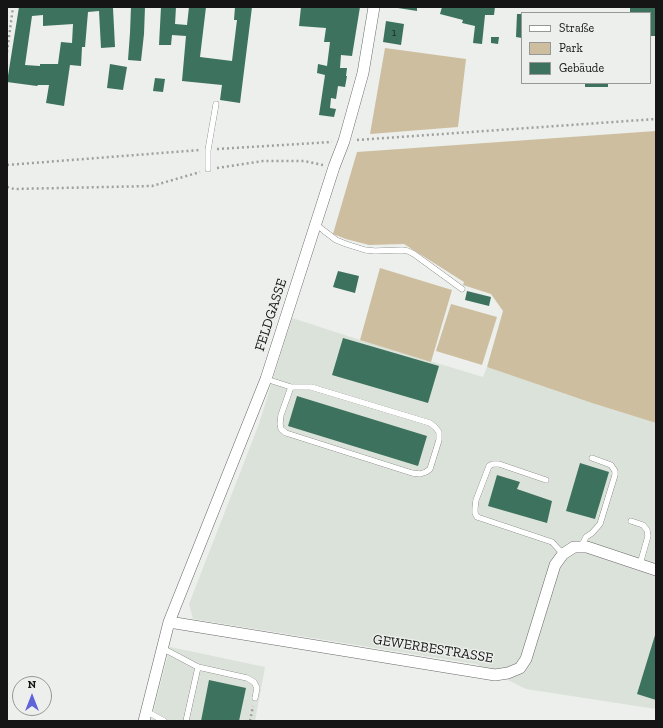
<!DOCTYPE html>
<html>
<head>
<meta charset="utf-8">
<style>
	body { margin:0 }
	#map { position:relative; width:663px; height:728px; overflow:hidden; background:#ecefec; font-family:"Zilla Slab",serif }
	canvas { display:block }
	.frame { position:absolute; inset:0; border:8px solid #141514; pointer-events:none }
	.legend { position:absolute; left:521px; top:12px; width:130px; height:72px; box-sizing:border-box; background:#ecefec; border:1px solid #969896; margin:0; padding:5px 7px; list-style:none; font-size:12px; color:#141514 }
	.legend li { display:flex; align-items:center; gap:8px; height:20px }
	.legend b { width:20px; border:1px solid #969896 }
	.north { position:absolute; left:12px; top:676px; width:40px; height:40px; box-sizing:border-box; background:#ecefec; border:1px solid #969896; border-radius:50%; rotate:0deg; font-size:11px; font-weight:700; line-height:16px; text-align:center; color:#141514 }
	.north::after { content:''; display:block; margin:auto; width:14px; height:18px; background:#6062da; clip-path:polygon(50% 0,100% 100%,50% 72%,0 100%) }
</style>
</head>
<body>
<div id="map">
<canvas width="663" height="728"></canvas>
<div class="frame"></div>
<ul class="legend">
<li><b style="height:5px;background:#fff"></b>Straße</li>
<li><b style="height:11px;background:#cdbe9f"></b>Park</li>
<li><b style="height:11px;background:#3d725f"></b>Gebäude</li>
</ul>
<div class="north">N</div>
</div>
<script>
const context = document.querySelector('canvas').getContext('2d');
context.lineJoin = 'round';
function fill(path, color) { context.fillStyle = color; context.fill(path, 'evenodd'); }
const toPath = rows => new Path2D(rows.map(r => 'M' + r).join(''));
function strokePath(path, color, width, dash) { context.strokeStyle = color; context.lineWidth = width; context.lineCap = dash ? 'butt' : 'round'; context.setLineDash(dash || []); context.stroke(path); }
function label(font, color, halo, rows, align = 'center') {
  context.font = font + ' "Zilla Slab",serif'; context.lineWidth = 3; context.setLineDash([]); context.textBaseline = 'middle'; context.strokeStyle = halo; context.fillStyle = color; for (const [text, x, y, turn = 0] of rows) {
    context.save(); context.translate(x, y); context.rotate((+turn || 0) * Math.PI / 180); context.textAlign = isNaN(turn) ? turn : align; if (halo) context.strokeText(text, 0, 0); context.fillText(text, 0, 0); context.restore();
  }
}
const built = toPath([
	[292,318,360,340,483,377,487,367,592,403,656,423,656,709,526,689,476,664,193,619,189,604,259,424],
	[170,647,265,667,255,721,151,721]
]);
const green = toPath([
	[385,48,466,59,458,127,370,134],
	[656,131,656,423,592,403,487,367,503,311,491,294,463,285,464,282,404,244,369,245,346,239,333,234,357,152],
	[380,268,452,290,431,362,360,340],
	[451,304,497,317,482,365,436,351]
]);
const building = toPath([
	[19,7,116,7,116,8,113,8,115,47,101,48,99,11,88,12,85,47,82,47,81,66,70,65,64,106,46,103,49,85,38,85,37,86,7,82],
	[43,15,43,26,73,24,72,43,61,42,58,64,40,64,40,66,25,65,32,16],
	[131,7,145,7,144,34,141,61,128,60,130,33],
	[161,7,176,7,175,24,187,25,189,7,206,7,200,57,232,61,237,20,234,20,235,7,252,7,240,103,220,100,222,85,182,81,186,36,172,35,171,45,159,45],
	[301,7,360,7,352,56,341,55,340,68,347,68,346,76,347,76,345,87,338,86,336,99,331,98,330,108,336,109,334,117,319,115,325,75,317,73,318,64,327,66,330,42,324,42,326,28,299,26],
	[398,7,417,7,417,11,398,8],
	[442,7,495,7,494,15,485,15,482,44,473,43,475,26,462,23,463,20,440,14],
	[630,8,656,8,656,36,650,36,650,13,630,13],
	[517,14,522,14,522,38,516,37],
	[386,21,404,24,401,45,383,42],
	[491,37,499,37,498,44,491,43],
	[110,64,127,67,123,90,107,88],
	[155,78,165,79,163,92,153,91],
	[585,83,608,83,608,87,585,87],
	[338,271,359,276,355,293,333,287],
	[467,291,491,297,489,306,465,300],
	[343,338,439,366,428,403,332,375],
	[297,396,427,436,418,466,288,426],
	[580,463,609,472,595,519,566,511],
	[497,475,520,482,517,489,552,501,547,523,488,506],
	[656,632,656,700,637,694],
	[209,680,246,688,239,721,201,721]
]);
const path = toPath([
	[7,52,13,7],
	[357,140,656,119],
	[217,149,332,142],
	[7,165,200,150],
	[217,168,263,161,304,161,323,165],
	[7,187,14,189,152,186,200,172],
	[250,721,253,706]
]);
const service = toPath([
	[208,169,208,150,216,104],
	[316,224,323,230,336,240,346,244,365,250,375,251,402,250,408,251,414,254,462,289],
	[266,379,291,387,311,387,430,423,435,427,439,432,439,440,430,469,426,472,420,474,412,473,286,433,281,429,280,424,281,415,291,387],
	[546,480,499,464,493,464,489,466,476,500,475,508,475,513,477,517,552,542,563,554],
	[631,521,643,525,647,530,648,536,640,564],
	[581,547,586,537,592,533,600,524,615,475,615,471,611,465,592,458],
	[162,648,198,667,247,678,254,682,257,688,255,698],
	[146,711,164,721],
	[186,721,198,667]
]);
const minor = toPath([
	[169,622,495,675,508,673,520,668,526,659,555,565,563,554,574,547,587,547,656,570],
	[144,721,169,622,266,379,334,167,344,141,363,73,374,7]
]);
const numberNames = [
	["1",394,33]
];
const streetNames = [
	["FELDGASSE",271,315,-72],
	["GEWERBESTRASSE",433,649,9]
];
fill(built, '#dbe2d9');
fill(green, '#cdbe9f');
fill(building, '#3d725f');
strokePath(service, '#676967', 6);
strokePath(minor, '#676967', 12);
strokePath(path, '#9ea09e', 2.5, [2, 3]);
strokePath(service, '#fff', 5.5);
strokePath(minor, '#fff', 11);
label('12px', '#1e2c27', null, numberNames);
label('14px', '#141514', '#ecefec', streetNames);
</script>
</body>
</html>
